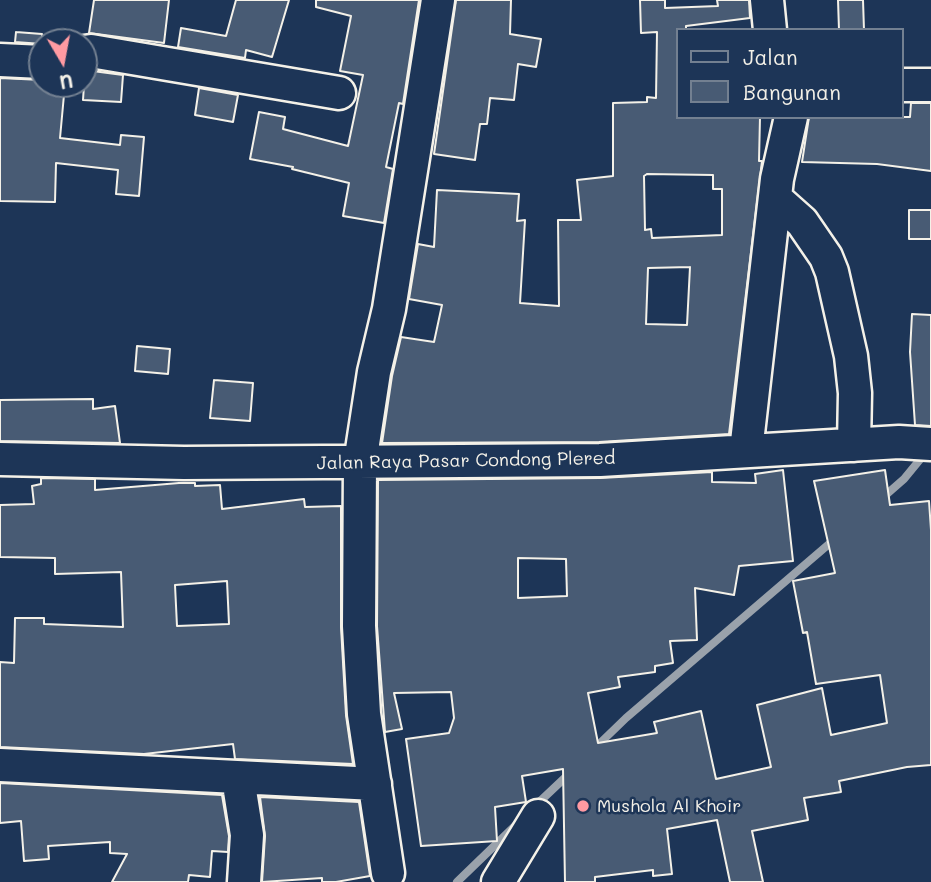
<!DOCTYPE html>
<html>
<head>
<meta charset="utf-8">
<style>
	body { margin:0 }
	#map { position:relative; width:931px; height:882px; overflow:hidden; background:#1d3557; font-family:Mali,sans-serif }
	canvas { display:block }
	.legend { position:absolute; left:676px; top:28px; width:228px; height:91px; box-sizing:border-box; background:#1d3557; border:2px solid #738091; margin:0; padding:9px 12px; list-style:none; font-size:21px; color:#f4f1e8 }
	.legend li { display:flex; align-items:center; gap:14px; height:35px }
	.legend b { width:35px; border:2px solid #738091 }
	.north { position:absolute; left:28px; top:28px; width:70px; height:70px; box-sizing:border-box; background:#1d3557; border:2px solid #738091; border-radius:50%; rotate:170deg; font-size:19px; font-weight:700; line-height:28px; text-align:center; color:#f4f1e8 }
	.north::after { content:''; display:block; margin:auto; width:24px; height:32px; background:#ff9aa2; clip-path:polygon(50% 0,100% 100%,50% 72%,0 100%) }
</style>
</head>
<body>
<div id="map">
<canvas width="931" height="882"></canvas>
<ul class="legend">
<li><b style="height:9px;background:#1d3557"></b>Jalan</li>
<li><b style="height:19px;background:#485b74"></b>Bangunan</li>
</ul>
<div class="north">U</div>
</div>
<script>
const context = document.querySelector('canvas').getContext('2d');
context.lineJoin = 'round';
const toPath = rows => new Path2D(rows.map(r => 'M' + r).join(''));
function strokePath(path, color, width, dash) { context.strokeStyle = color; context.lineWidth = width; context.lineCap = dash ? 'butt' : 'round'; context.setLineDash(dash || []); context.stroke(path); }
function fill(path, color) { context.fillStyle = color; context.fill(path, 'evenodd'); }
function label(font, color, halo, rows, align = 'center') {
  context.font = font + ' Mali,sans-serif'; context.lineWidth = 5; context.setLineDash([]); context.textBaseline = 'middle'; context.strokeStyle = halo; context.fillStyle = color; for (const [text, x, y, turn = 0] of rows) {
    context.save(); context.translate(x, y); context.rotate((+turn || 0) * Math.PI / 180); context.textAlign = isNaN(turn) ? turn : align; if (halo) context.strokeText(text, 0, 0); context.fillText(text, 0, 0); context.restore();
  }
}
const stream = toPath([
	[880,500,904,479,927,451],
	[595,748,626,718,836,538],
	[535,806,571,772],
	[457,882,518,823]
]);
const building = toPath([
	[94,0,169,0,164,43,89,33,94,0],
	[236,0,289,0,272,57,246,50,245,58,178,47,181,28,226,36,236,0],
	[316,0,419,0,403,104,399,103,386,167,393,169,384,223,343,216,349,183,292,169,293,167,250,159,259,112,285,117,283,129,348,146,363,75,340,71,351,16,316,7,316,0],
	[456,0,511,0,510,34,541,39,536,67,518,64,514,100,490,98,487,124,480,124,475,160,434,154,456,0],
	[640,0,665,0,665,8,718,6,717,0,749,0,750,18,686,26,686,30,677,30,677,117,760,117,759,161,762,161,729,434,599,442,382,443,392,376,401,337,434,342,442,305,409,299,418,244,434,247,437,190,519,194,517,221,525,220,520,303,559,306,558,220,581,220,577,180,613,176,613,103,647,102,647,97,656,98,657,32,641,33,640,0],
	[647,174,713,175,713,189,722,189,722,235,652,238,651,229,645,230,644,176,647,174],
	[690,267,687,325,646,324,648,268,690,267],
	[838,0,863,0,864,30,839,30,838,0],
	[16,32,42,34,42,44,15,42,16,32],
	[85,70,123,75,121,102,83,100,85,70],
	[0,78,42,80,42,84,65,84,60,138,120,145,121,135,144,137,139,196,116,194,118,170,56,163,55,202,0,201,0,78],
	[199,88,238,95,233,122,195,115,199,88],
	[911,103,931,103,931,171,877,164,802,162,809,117,910,117,911,103],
	[909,210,931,210,931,239,909,239,909,210],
	[912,314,931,315,931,426,915,425,910,352,912,314],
	[137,346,170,349,168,374,135,371,137,346],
	[214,380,253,383,250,421,210,418,214,380],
	[93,399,93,409,115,406,120,443,0,441,0,400,93,399],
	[783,470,793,561,739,566,734,595,695,588,697,640,670,641,673,663,655,666,655,672,618,677,620,687,588,693,598,743,657,733,654,722,701,711,716,779,771,767,757,705,822,688,831,735,887,723,880,675,816,684,807,632,803,633,793,581,835,573,814,481,885,470,890,505,929,501,931,530,931,765,907,767,839,781,841,792,804,798,808,820,752,831,763,882,730,882,717,820,667,829,672,874,653,876,653,870,595,877,595,882,565,882,563,769,522,776,526,802,495,807,497,841,421,846,406,739,449,733,454,718,451,692,394,693,402,729,385,732,377,626,378,480,600,478,712,472,712,482,756,483,755,474,783,470],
	[518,558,566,559,567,596,518,598,518,558],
	[41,478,95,479,95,490,179,483,195,483,195,486,220,485,222,509,304,499,305,507,341,506,341,627,346,715,353,764,235,759,233,744,144,754,0,747,0,662,14,663,15,618,44,618,44,624,123,627,121,572,55,574,55,558,0,557,0,505,34,504,32,486,41,484,41,478],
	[227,581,229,624,177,626,175,585,227,581],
	[0,783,222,795,229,836,228,852,212,851,210,877,189,875,188,882,112,882,127,854,110,853,110,842,48,846,49,859,24,861,21,821,0,823,0,783],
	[260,797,359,802,370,876,336,882,322,882,322,878,262,882,265,836,260,797]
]);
const minor = toPath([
	[767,0,770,30],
	[84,52,91,51,339,93],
	[0,60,42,62],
	[901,85,931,85],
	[775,198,802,222,826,257,832,272,851,356,855,393,854,445],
	[746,451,777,179,791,117],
	[0,459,184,463,600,460,899,442,931,444],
	[0,765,375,784],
	[238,778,247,835,244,882],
	[388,873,364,714,359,626,360,463,374,372,389,309,438,0],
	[498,882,538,816]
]);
const markers = [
	[583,806,7,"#ff9aa2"]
];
const streetNames = [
	["Jalan Raya Pasar Condong Plered",466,461,-1]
];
const poiNames = [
	["Mushola Al Khoir",597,806]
];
strokePath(stream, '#9aa2ab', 8);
fill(building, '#485b74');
strokePath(building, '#f4f1e8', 2);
strokePath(minor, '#f4f1e8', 37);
strokePath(minor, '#1d3557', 32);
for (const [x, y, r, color] of markers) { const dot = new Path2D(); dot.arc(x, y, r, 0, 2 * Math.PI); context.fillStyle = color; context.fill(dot); strokePath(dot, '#1d3557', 2.5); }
label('18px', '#f4f1e8', '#1d3557', streetNames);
label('18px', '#f4f1e8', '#1d3557', poiNames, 'left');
</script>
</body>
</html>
